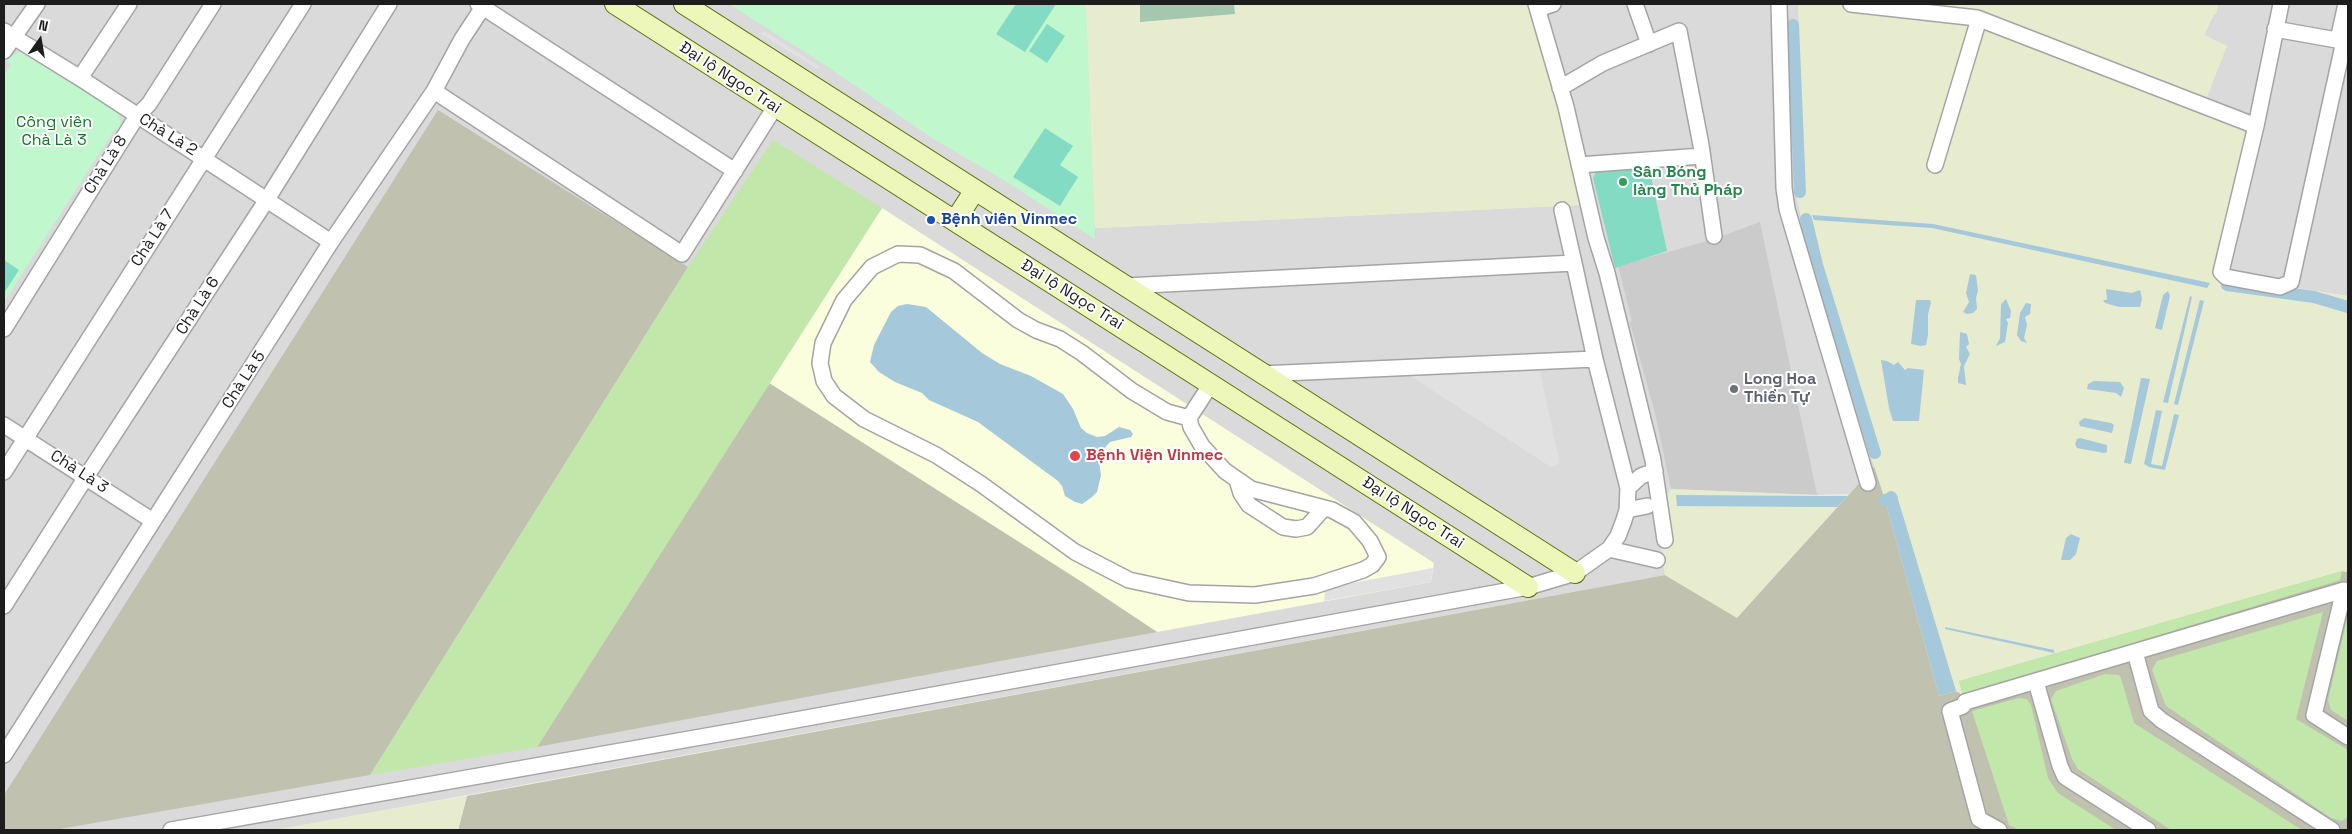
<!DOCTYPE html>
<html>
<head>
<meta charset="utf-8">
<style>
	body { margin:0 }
	#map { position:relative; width:2352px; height:834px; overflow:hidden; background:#eeece4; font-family:"Space Grotesk",sans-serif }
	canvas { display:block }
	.frame { position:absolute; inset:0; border:5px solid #1d1d1d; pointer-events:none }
	.north { position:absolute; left:15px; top:15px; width:50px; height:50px; -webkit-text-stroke:4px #fff; paint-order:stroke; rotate:13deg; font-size:14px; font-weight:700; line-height:20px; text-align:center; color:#1d1d1d }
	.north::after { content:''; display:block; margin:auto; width:18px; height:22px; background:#1d1d1d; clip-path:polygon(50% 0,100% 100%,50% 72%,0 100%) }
</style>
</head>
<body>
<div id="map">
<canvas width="2352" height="834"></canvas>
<div class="frame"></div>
<div class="north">N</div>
</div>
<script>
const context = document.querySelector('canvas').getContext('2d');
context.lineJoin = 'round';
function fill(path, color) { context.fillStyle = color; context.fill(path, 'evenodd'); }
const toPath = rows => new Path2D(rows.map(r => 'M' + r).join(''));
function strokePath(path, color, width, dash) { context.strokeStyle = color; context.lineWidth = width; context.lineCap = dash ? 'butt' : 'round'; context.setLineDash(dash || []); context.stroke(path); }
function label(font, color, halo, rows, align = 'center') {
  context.font = font + ' "Space Grotesk",sans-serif'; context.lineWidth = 4; context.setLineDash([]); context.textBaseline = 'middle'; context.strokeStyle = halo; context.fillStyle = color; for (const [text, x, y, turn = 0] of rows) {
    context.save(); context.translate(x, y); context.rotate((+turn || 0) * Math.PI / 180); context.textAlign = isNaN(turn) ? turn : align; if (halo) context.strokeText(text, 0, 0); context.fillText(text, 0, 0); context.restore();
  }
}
const residential = toPath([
	[4,4,1086,4,1095,228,1580,205,1583,197,1528,4,1798,4,1799,24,1787,24,1795,188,1803,226,1834,343,1875,466,1849,494,1817,495,1661,546,1665,575,276,830,4,830],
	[2218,4,2348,4,2348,296,2226,277,2203,107,2226,46,2204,35,2214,14,2216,14]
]);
const education = toPath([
	[882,208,1434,563,1431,582,1157,632,769,383]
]);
const religious = toPath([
	[1760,222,1817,495,1671,489,1655,413,1632,330,1630,322,1632,321,1618,266,1711,240]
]);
const construction = toPath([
	[438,110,688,267,370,775,54,830,4,830,4,795],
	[769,383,1082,582,1157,632,537,747],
	[1875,466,1949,693,1956,691,1962,694,1959,681,2342,571,2348,572,2348,830,458,830,467,796,1665,575,1737,617]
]);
const farmland = toPath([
	[1086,4,1140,4,1140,22,1235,14,1234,4,1528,4,1583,201,1581,205,1095,228],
	[1798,4,2218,4,2216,14,2213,14,2204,35,2227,46,2203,107,2256,126,2221,272,2280,287,2348,296,2348,572,2342,571,1959,681,1963,695,1956,691,1939,696,1885,500,1834,343,1803,226,1795,188,1787,24,1799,23],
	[1671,489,1817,495,1849,494,1737,618,1665,575,1661,546,1665,497],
	[467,796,458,830,276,830,351,816]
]);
const grass = toPath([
	[773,140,882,208,537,747,370,775,688,267],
	[2342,571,2340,580,1963,695,1959,681],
	[2323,612,2296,719,2348,750,2348,817,2342,821,2331,818,2166,706,2152,670,2157,661],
	[2348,615,2348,721,2331,710,2328,700],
	[2105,674,2119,675,2121,678,2134,723,2302,830,2171,830,2078,769,2072,759,2051,699,2056,691],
	[2019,698,2027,699,2031,705,2048,778,2058,793,2116,830,2019,830,2009,825,1972,711]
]);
const cemetery = toPath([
	[1140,4,1234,4,1235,14,1140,22]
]);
const park = toPath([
	[729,4,1086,4,1095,239,1007,182,932,138,825,65],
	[20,52,117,112,123,126,121,132,115,129,4,302,4,76,11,64,7,61,9,58]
]);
const pitch = toPath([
	[1016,4,1056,4,1025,52,996,34],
	[1047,24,1065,36,1047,63,1029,51],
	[1045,128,1073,146,1060,165,1078,177,1060,206,1013,177],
	[1649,167,1667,251,1615,268,1593,178,1596,171],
	[4,260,19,270,4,293]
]);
const parking = toPath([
	[764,31,820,67,819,70,761,34],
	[1540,371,1559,460,1557,465,1551,467,1410,376],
	[1433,568,1431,582,1324,601,1325,588]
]);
const water = toPath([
	[1812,215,1933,224,2210,283,2207,288,1932,228,1814,220],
	[1970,274,1976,275,1978,291,1976,298,1977,309,1973,313,1967,314,1963,312,1969,302,1966,293],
	[2106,289,2132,293,2140,290,2142,299,2140,307,2119,307,2105,303,2103,300,2107,300],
	[2168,291,2170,296,2162,330,2155,328,2163,295],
	[2190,296,2192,297,2168,403,2163,402],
	[2006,299,2011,311,2010,318,2006,319,2008,323,2005,342,1996,346,2000,338,2001,304],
	[1916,300,1930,300,1931,303,1928,314,1928,335,1926,345,1921,346,1911,344],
	[2200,300,2204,301,2178,405,2174,404],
	[2026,303,2031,304,2030,314,2025,317,2027,325,2024,338,2027,343,2021,341,2017,335,2020,313],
	[907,304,926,307,982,353,1000,364,1031,376,1063,394,1073,409,1081,428,1087,433,1097,437,1105,436,1119,427,1130,430,1133,434,1131,437,1110,442,1098,455,1101,475,1097,492,1092,497,1082,504,1075,502,1065,496,1062,486,1058,481,978,422,929,400,922,393,895,382,879,372,870,362,874,345,891,312,898,306],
	[1960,332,1967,334,1969,344,1966,347,1970,354,1964,366,1966,385,1958,383,1958,378,1961,364,1959,359],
	[1881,360,1887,361,1894,365,1898,362,1905,370,1908,368,1924,370,1919,421,1893,421,1889,408],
	[2141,378,2150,379,2131,464,2124,463],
	[2094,381,2120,382,2124,388,2121,397,2116,393,2087,389,2088,384],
	[2156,410,2162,411,2151,464,2162,466,2174,414,2179,415,2165,470,2149,467,2144,464],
	[2084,418,2111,423,2114,425,2112,433,2080,426,2079,422],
	[2080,438,2107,445,2107,452,2104,453,2077,448,2075,444,2077,439],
	[1676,495,1817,496,1848,496,1837,507,1824,507,1677,506],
	[1897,496,1956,691,1939,696,1885,500],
	[2071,534,2080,538,2076,554,2070,560,2061,560,2066,538],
	[1945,627,2054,650,2054,653,1945,629]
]);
const canal = toPath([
	[1793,25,1800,192],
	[1806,219,1817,265,1875,453],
	[2227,285,2314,297,2348,307],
	[1885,500,1892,499,1891,497]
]);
const street = toPath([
	[478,4,735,171],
	[1536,4,1566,107,1596,238,1607,273,1653,460,1665,540],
	[1635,4,1649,44],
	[1779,4,1784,188,1787,209,1868,483],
	[1851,4,1977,18,2256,126],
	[2281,4,2256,126,2221,272,2226,277,2280,287,2291,282,2344,41],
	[1538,9,1553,4],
	[2275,29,2348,42],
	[4,31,80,78,331,242],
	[2338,40,2346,4],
	[4,51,37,4],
	[80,78,129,4],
	[1560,88,1603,63,1679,31,1701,145,1714,236],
	[434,91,682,254,775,107],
	[1579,165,1702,156],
	[1935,165,1979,19],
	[1562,210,1574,263],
	[1126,286,1574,263,1595,359,1261,374],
	[4,329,137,116,149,104,213,4],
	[1595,359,1628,488],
	[1189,418,1167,412,1132,391,1082,353,1060,339,1036,330,1018,320,954,271,920,255,898,254,872,267,844,300,823,343,820,363,824,381,834,396,864,419,936,455,981,484,1075,552,1129,580,1189,593,1255,595,1314,586,1363,570,1372,565,1378,557,1370,541,1354,522,1332,510,1251,489,1225,471,1202,446,1191,427,1189,418,1211,384],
	[4,425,153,521],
	[4,472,303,4],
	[1237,480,1241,493,1249,505,1283,527,1296,529,1307,527,1324,508],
	[1627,510,1647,506],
	[1609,549,1657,560],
	[4,606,86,477,266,201,389,4],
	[2135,652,2151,711,2161,720,2332,830],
	[2036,682,2060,766,2065,777,2148,830],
	[4,755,331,242,434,91,462,39,485,4],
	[171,830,735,731,1528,587,1575,573,1609,549,1618,536,1624,520,1627,510,1628,488,1641,476,1655,471],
	[1999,830,1979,819,1950,711,1963,706,1965,702,2344,590,2314,715,2348,737]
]);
const secondary = toPath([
	[615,4,1528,587],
	[684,4,1575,573],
	[955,221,975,190]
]);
const markers = [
	[1623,182,5,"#2e9e5b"],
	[931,220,5,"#1a4fb4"],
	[1734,389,5,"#6b7280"],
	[1075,456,6,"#e0444e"]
];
const streetNames = [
	["Đại lộ Ngọc Trai",730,78,33],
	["Chà Là 2",168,135,32],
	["Chà Là 8",106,165,-58],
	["Chà Là 7",153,238,-57],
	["Đại lộ Ngọc Trai",1072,295,32],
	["Chà Là 6",198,306,-57],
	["Chà Là 5",244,380,-57],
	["Chà Là 3",79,472,33],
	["Đại lộ Ngọc Trai",1413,513,33]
];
const parkNames = [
	["Công viên",54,123],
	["Chà Là 3",54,141]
];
const leisureNames = [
	["Sân Bóng",1633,173],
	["làng Thủ Pháp",1633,191]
];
const transitNames = [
	["Bệnh viên Vinmec",941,220]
];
const worshipNames = [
	["Long Hoa",1744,380],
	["Thiền Tự",1744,398]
];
const healthNames = [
	["Bệnh Viện Vinmec",1086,456]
];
fill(residential, '#dbdada');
fill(education, '#fafedd');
fill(religious, '#cbcbcb');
fill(construction, '#c0c2af');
fill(farmland, '#e7eccf');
fill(grass, '#c1e7ab');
fill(cemetery, '#a5c6af');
fill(park, '#c1f7cd');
fill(pitch, '#84dbc4');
fill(parking, '#e1e1e1');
fill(water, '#a5c8da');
strokePath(canal, '#a5c8da', 12);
strokePath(street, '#a4a4a4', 18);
strokePath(secondary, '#587009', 22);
strokePath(street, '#fff', 15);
strokePath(secondary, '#ecf7b9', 20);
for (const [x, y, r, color] of markers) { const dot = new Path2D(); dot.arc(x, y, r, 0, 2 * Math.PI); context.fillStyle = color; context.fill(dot); strokePath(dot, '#fff', 2); }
label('16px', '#1d1d1d', '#fff', streetNames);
label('16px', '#0f7725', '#fff', parkNames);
label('bold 16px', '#27864d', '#fff', leisureNames, 'left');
label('bold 16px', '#164399', '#fff', transitNames, 'left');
label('bold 16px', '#5b616d', '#fff', worshipNames, 'left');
label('bold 16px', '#be3a42', '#fff', healthNames, 'left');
</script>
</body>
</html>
